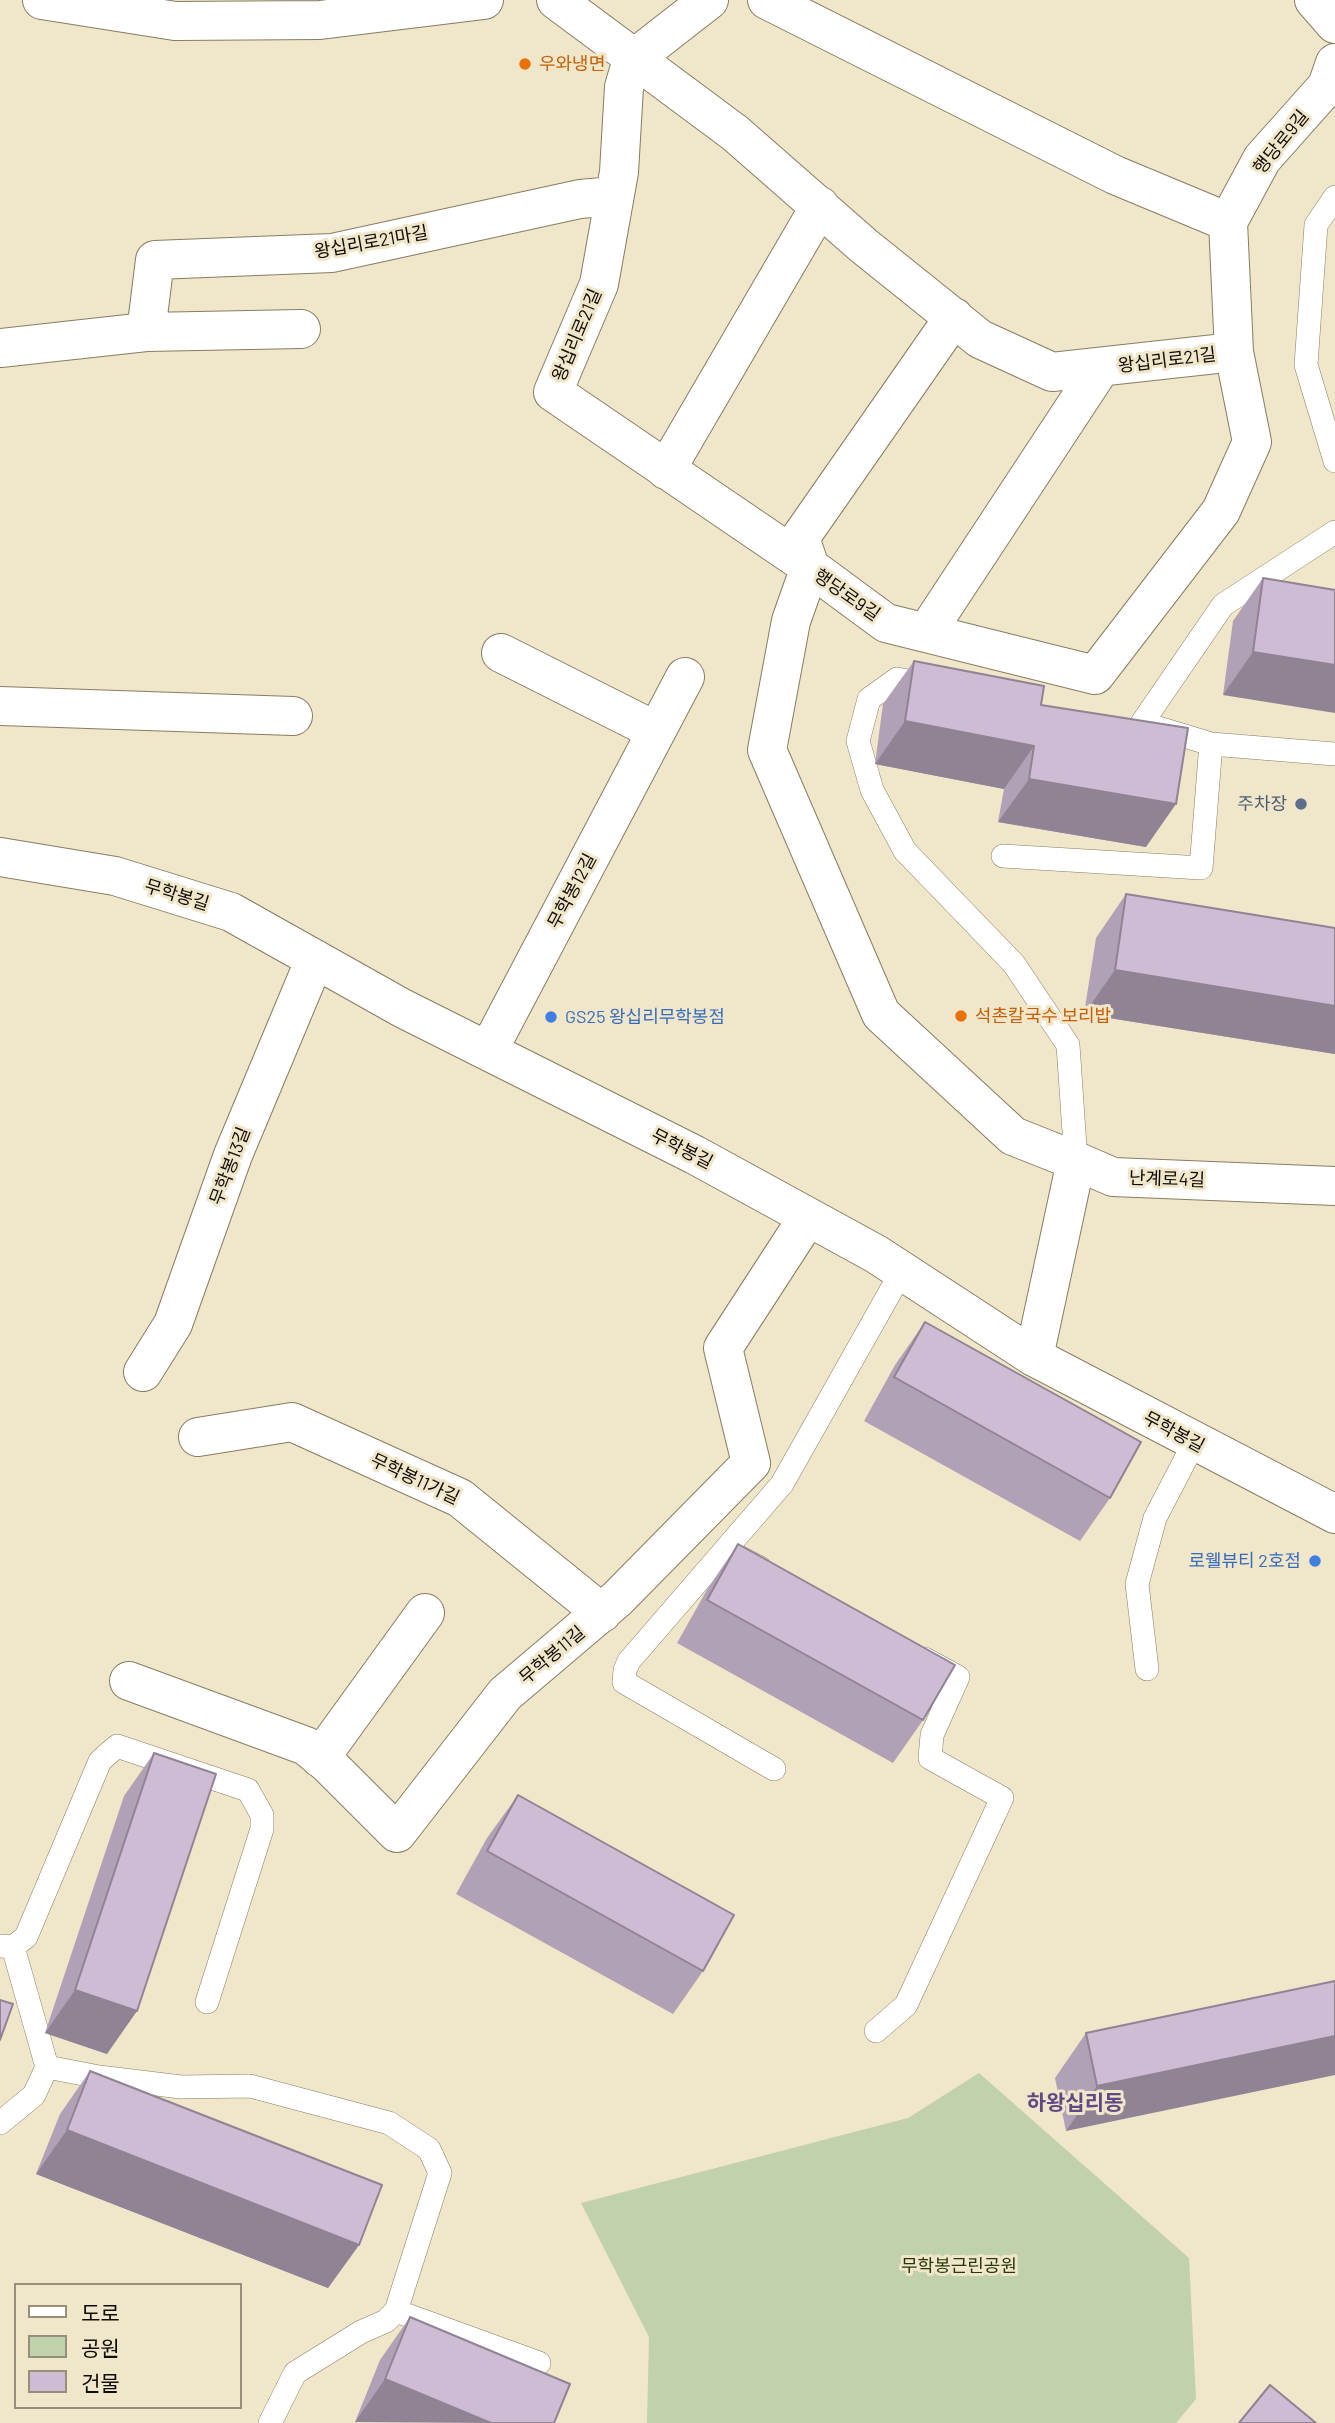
<!DOCTYPE html>
<html>
<head>
<meta charset="utf-8">
<style>
	body { margin:0 }
	#map { position:relative; width:1335px; height:2423px; overflow:hidden; background:#f0e6c9; font-family:Barlow,"Noto Sans KR",sans-serif }
	canvas { display:block }
	.legend { position:absolute; left:14px; top:2283px; width:228px; height:126px; box-sizing:border-box; background:#f0e6c9; border:2px solid #968f7a; margin:0; padding:9px 12px; list-style:none; font-size:21px; color:#0f0c04 }
	.legend li { display:flex; align-items:center; gap:14px; height:35px }
	.legend b { width:35px; border:2px solid #968f7a }
</style>
</head>
<body>
<div id="map">
<canvas width="1335" height="2423"></canvas>
<ul class="legend">
<li><b style="height:9px;background:#fff"></b>도로</li>
<li><b style="height:19px;background:#c0d1ab"></b>공원</li>
<li><b style="height:19px;background:#cebbd4"></b>건물</li>
</ul>
</div>
<script>
const context = document.querySelector('canvas').getContext('2d');
context.lineJoin = 'round';
function fill(path, color) { context.fillStyle = color; context.fill(path, 'evenodd'); }
const toPath = rows => new Path2D(rows.map(r => 'M' + r).join(''));
function strokePath(path, color, width, dash) { context.strokeStyle = color; context.lineWidth = width; context.lineCap = dash ? 'butt' : 'round'; context.setLineDash(dash || []); context.stroke(path); }
function label(font, color, halo, rows, align = 'center') {
  context.font = font + ' Barlow,"Noto Sans KR",sans-serif'; context.lineWidth = 6; context.setLineDash([]); context.textBaseline = 'middle'; context.strokeStyle = halo; context.fillStyle = color; for (const [text, x, y, turn = 0] of rows) {
    context.save(); context.translate(x, y); context.rotate((+turn || 0) * Math.PI / 180); context.textAlign = isNaN(turn) ? turn : align; if (halo) context.strokeText(text, 0, 0); context.fillText(text, 0, 0); context.restore();
  }
}
const green = toPath([
	[979,2073,1189,2258,1196,2399,1176,2423,647,2423,649,2337,581,2203,908,2118]
]);
const lane = toPath([
	[1335,197,1316,225,1306,365,1335,461],
	[1335,532,1223,605,1142,723,1211,744,1335,754],
	[931,685,897,679,869,699,858,741,872,790,905,851,1014,964,1068,1045,1076,1161],
	[1003,856,1201,868,1211,744],
	[725,1550,760,1568],
	[1147,1669,1137,1584,1155,1518,1194,1443],
	[774,1769,624,1682,625,1670,629,1661,782,1484,902,1271],
	[0,1946,13,1947,26,1937,100,1761,117,1746,248,1790,262,1815,262,1829,207,2002],
	[13,1947,47,2067],
	[876,2031,906,2005,1002,1798,930,1758,932,1735,958,1677,925,1659],
	[0,2123,34,2095,47,2067,99,2077,181,2087,250,2086,389,2123,429,2149,440,2173,396,2311,386,2321,361,2332,295,2373,270,2423],
	[396,2311,539,2363]
]);
const street = toPath([
	[42,0,175,21,320,20,484,0],
	[556,0,735,133,864,246,980,339,1052,372,1234,352],
	[709,0,632,60,624,87,619,172,599,284,553,392,810,567,886,623,1095,675,1221,511,1252,442,1234,352,1228,222,1262,159,1327,86,1335,63],
	[767,0,1115,175,1228,222],
	[1314,0,1335,24],
	[146,332,155,260,332,253,580,199,614,196],
	[0,348,146,332,301,329],
	[666,470,820,206],
	[810,567,791,621,767,750,881,1014,1013,1136,1076,1161],
	[810,567,800,538,954,317],
	[926,633,1101,367],
	[501,653,656,731],
	[0,706,293,716],
	[0,857,115,876,231,912,402,1008,695,1155,876,1254,1034,1357,1335,1514],
	[488,1051,685,677],
	[1034,1357,1076,1161,1113,1177,1335,1186],
	[143,1372,173,1324,233,1155,315,959],
	[198,1437,292,1422,460,1498,602,1613],
	[129,1681,306,1746,328,1764,397,1833,505,1694,617,1599,751,1463,723,1348,808,1217],
	[320,1758,425,1613]
]);
const wall = toPath([
	[1263,578,1335,590,1223,695,1233,621],
	[914,661,1041,705,1146,847,998,822,1004,789,875,764,883,704],
	[1126,894,1335,928,1335,1054,1084,1014,1096,938],
	[925,1322,1110,1498,1080,1541,864,1421,895,1365],
	[738,1544,923,1720,893,1763,677,1643,708,1588],
	[154,1753,107,2054,45,2033,124,1796],
	[518,1795,703,1971,673,2014,456,1894,487,1838],
	[1335,1981,1066,2131,1055,2078,1086,2033],
	[90,2071,359,2245,328,2288,36,2174,60,2114],
	[410,2317,570,2384,355,2422,380,2360]
]);
const shadedWall = toPath([
	[1253,652,1335,665,1335,713,1223,695],
	[905,721,1034,746,1004,789,875,764],
	[1029,779,1176,804,1146,847,998,822],
	[1115,970,1335,1006,1335,1054,1084,1014],
	[75,1990,137,2011,107,2054,45,2033],
	[1335,2036,1335,2075,1066,2131,1097,2086],
	[67,2130,359,2245,328,2288,36,2174],
	[385,2379,491,2423,355,2422]
]);
const building = toPath([
	[1263,578,1335,590,1335,665,1253,652,1263,578],
	[914,661,1044,686,1041,705,1188,728,1176,804,1029,779,1034,746,905,721,914,661],
	[1126,894,1335,928,1335,1006,1115,970,1126,894],
	[925,1322,1141,1442,1110,1498,894,1377,925,1322],
	[738,1544,955,1665,923,1720,707,1600,738,1544],
	[154,1753,216,1774,137,2011,75,1990,154,1753],
	[518,1795,734,1915,703,1971,487,1851,518,1795],
	[1335,1981,1335,2036,1097,2086,1086,2033,1335,1981],
	[0,2000,13,2004,0,2040,0,2000],
	[90,2071,382,2185,359,2245,67,2130,90,2071],
	[410,2317,570,2384,554,2423,491,2423,385,2379,410,2317],
	[1270,2385,1316,2423,1239,2423,1270,2385]
]);
const markers = [
	[525,64,7,"#e8710a"],
	[1301,804,7,"#5c6f8a"],
	[961,1016,7,"#e8710a"],
	[551,1017,7,"#3f7fe0"],
	[1315,1561,7,"#3f7fe0"]
];
const foodNames = [
	["우와냉면",539,64],
	["석촌칼국수 보리밥",975,1016]
];
const streetNames = [
	["행당로9길",1281,142,-51],
	["왕십리로21마길",371,242,-10],
	["왕십리로21길",577,335,-67],
	["왕십리로21길",1167,360,-7],
	["행당로9길",847,595,35],
	["무학봉12길",572,891,-62],
	["무학봉길",177,895,17],
	["무학봉길",682,1149,27],
	["무학봉13길",230,1166,-69],
	["난계로4길",1167,1179,2],
	["무학봉길",1174,1432,28],
	["무학봉11가길",415,1479,25],
	["무학봉11길",552,1655,-40]
];
const serviceNames = [
	["주차장",1287,804]
];
const shopNames = [
	["GS25 왕십리무학봉점",565,1017],
	["로웰뷰티 2호점",1301,1561,"right"]
];
const parkNames = [
	["무학봉근린공원",959,2266]
];
const quarterNames = [
	["하왕십리동",1075,2103]
];
fill(green, '#c0d1ab');
strokePath(lane, '#867d63', 24);
strokePath(street, '#867d63', 40);
strokePath(lane, '#fff', 23);
strokePath(street, '#fff', 38);
fill(wall, '#b1a1b6');
fill(shadedWall, '#908394');
fill(building, '#cebbd4');
strokePath(building, '#908394', 2);
for (const [x, y, r, color] of markers) { const dot = new Path2D(); dot.arc(x, y, r, 0, 2 * Math.PI); context.fillStyle = color; context.fill(dot); strokePath(dot, '#f0e6c9', 2.5); }
label('18px', '#c56008', '#f0e6c9', foodNames, 'left');
label('18px', '#0f0c04', '#f0e6c9', streetNames);
label('18px', '#4e5e75', '#f0e6c9', serviceNames, 'right');
label('18px', '#366cbe', '#f0e6c9', shopNames, 'left');
label('18px', '#27390a', '#f0e6c9', parkNames);
label('bold 21px', '#614986', '#f0e6c9', quarterNames);
</script>
</body>
</html>
